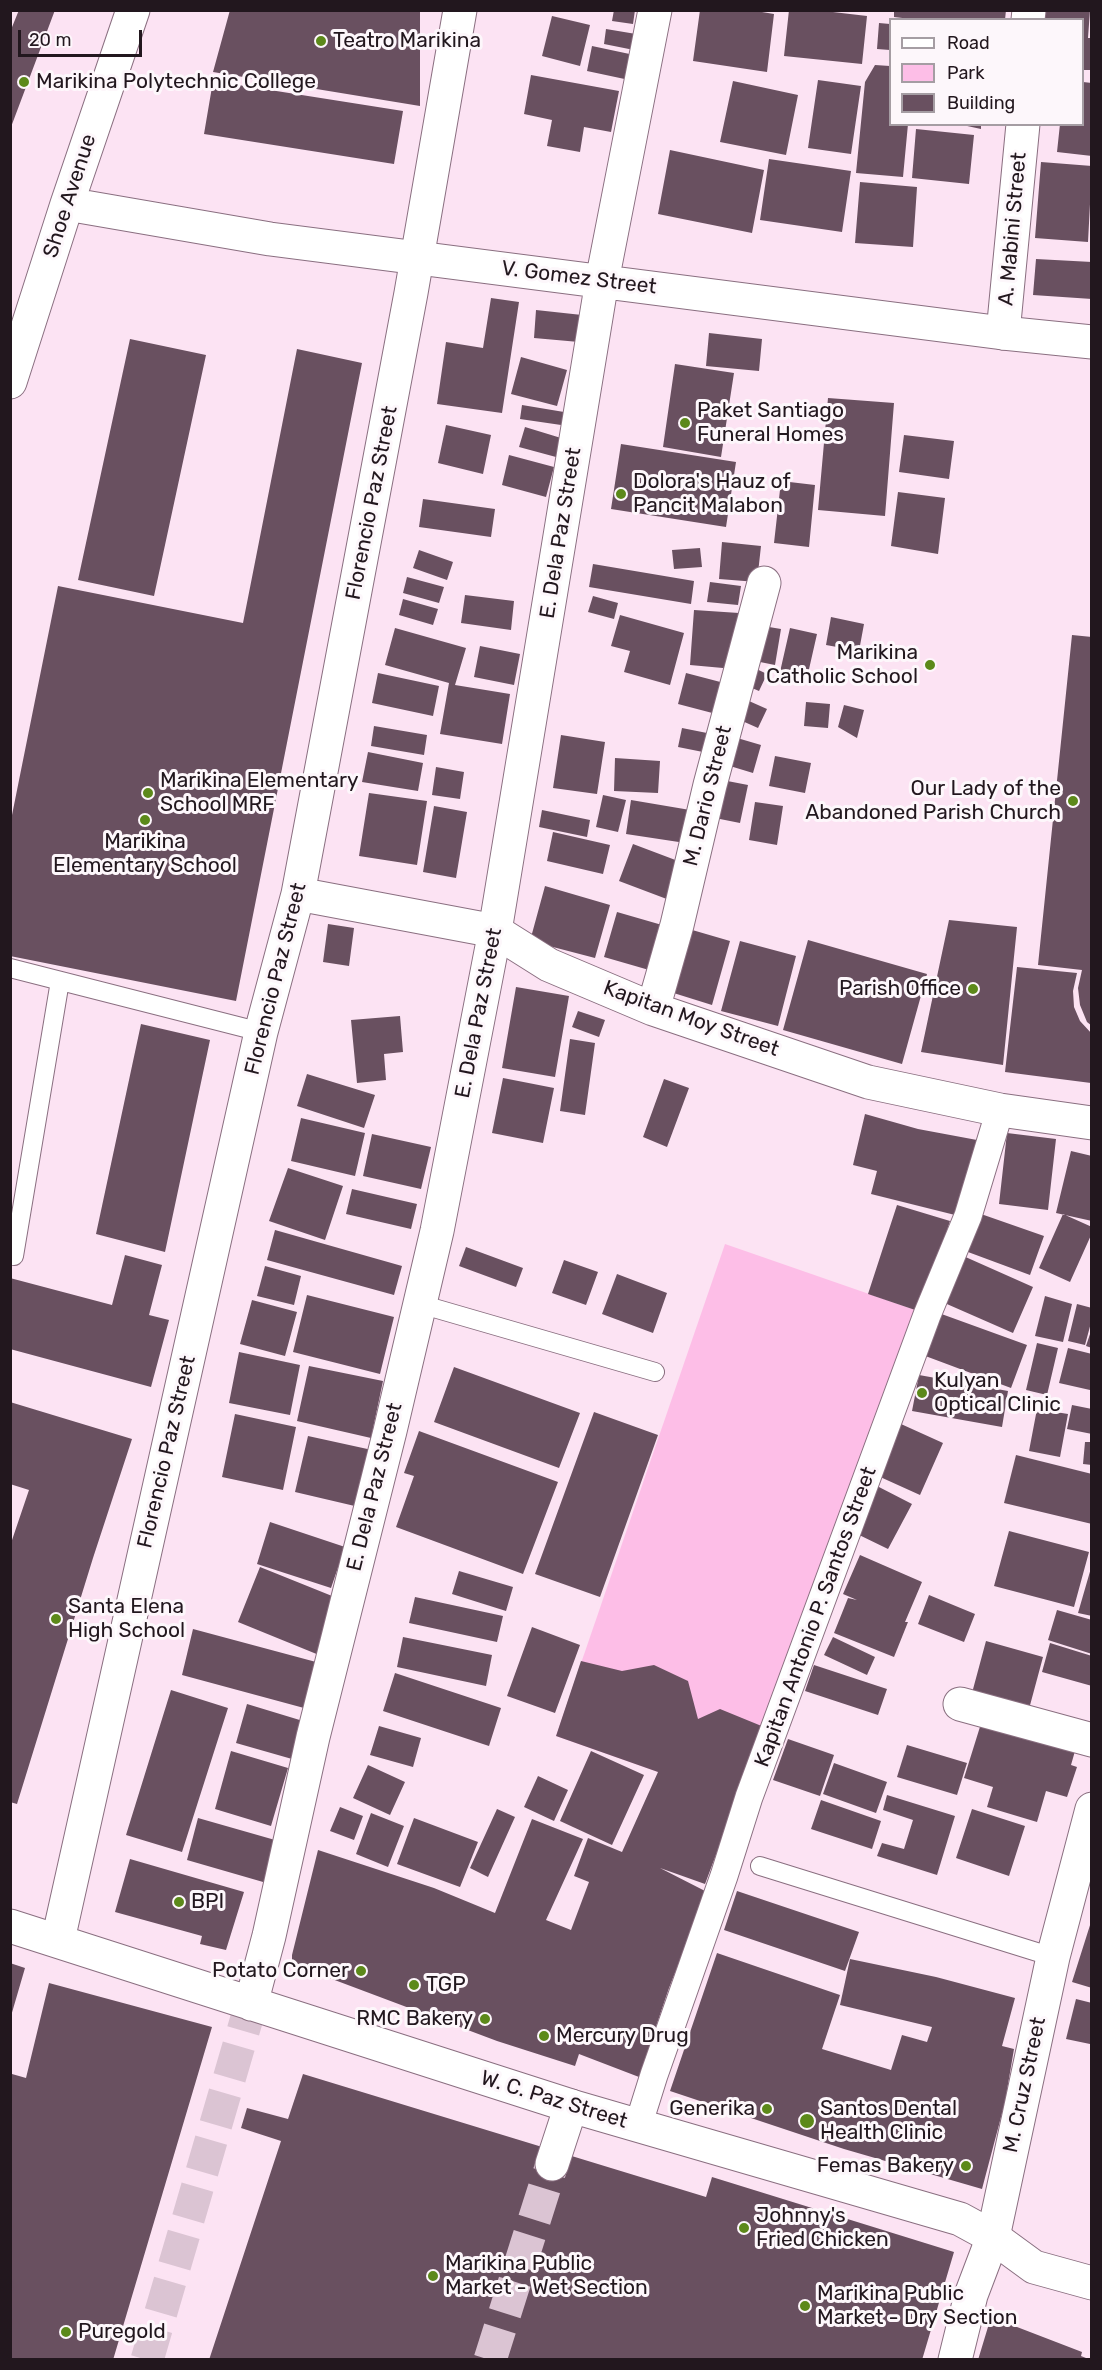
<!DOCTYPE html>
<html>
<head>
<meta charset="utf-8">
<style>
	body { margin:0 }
	#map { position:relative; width:1102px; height:2370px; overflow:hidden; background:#fce3f3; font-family:Rubik,sans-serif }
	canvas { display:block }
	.frame { position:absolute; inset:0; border:12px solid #22171e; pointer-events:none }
	.legend { position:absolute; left:889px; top:18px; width:195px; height:108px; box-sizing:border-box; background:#fdf7fb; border:2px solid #a59da3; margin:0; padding:8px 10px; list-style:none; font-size:18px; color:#22171e }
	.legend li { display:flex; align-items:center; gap:12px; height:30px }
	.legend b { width:30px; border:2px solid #a59da3 }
	.scale { position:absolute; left:18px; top:30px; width:124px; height:27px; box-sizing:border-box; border:3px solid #22171e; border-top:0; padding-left:8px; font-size:18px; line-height:21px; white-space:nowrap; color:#22171e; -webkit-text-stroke:4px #fdf7fb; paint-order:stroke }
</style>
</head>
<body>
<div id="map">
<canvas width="1102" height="2370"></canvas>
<div class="frame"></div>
<ul class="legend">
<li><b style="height:8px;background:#fff"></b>Road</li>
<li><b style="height:16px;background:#fdbee7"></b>Park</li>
<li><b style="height:16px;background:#695060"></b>Building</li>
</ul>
<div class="scale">20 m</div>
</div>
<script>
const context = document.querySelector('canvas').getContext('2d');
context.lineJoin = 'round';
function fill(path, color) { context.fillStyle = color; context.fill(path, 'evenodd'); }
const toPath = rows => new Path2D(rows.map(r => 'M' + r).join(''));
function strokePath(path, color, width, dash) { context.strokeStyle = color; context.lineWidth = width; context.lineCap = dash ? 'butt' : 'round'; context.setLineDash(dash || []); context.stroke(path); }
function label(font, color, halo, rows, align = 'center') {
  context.font = font + ' Rubik,sans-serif'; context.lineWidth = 6; context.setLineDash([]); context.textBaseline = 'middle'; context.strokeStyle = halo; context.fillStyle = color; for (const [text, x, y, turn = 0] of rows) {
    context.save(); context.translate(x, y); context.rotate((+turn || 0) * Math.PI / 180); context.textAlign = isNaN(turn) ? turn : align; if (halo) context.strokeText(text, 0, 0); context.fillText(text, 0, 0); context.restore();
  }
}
const green = toPath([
	[725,1244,921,1312,764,1727,658,1772,556,1736]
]);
const building = toPath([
	[19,10,55,10,11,127,10,32],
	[230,10,420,10,420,106,213,72],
	[614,10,635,10,633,24,612,21],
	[700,10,750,10,774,14,767,72,693,61],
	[789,10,816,10,867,16,862,64,784,56],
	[894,10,1006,10,1005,20,919,20,894,17],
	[1043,10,1090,10,1088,38,1092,38,1092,70,1083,70,1082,20,1042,20],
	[552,16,590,25,580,66,542,56],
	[879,23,890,24,890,50,877,49],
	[606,29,642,35,639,51,604,44],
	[592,46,639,56,634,81,587,71],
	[875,65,890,66,890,124,908,124,903,177,856,173,865,82],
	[531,75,619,91,611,132,584,127,580,152,547,146,552,120,524,114],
	[818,80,861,86,851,154,808,148],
	[213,81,403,111,394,164,204,134],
	[733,81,798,95,786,155,720,142],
	[1083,82,1092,83,1092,156,1057,152,1060,124,1083,124],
	[958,124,981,124,981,129],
	[916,129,974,135,969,184,912,178],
	[670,150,764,170,752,233,658,214],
	[769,159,851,171,842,232,760,220],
	[1041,162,1092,166,1088,242,1035,238],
	[860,182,917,187,913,247,855,243],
	[1036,259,1092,262,1092,299,1033,295],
	[491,298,519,302,502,413,437,404,446,342,483,348],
	[536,310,582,315,579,342,534,338],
	[709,333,762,339,759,371,706,366],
	[130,339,206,355,154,596,78,580],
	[297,349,362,363,236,1001,10,956,10,825,58,586,243,623],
	[521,357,567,370,557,406,511,394],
	[675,364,734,373,721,457,663,447],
	[828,398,894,403,885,516,818,510],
	[522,405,570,413,568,426,520,419],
	[446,425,491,435,483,474,438,463],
	[525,427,561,438,556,457,519,447],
	[904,435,954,441,949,479,899,472],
	[621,444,736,462,726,527,611,509],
	[509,455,554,467,546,497,502,485],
	[781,481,815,485,809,547,774,543],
	[898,492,945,498,938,554,891,546],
	[423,499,495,509,491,537,419,527],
	[722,542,761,546,757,582,719,579],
	[700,548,702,567,674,569,672,550],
	[419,550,453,562,447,580,413,568],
	[593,564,694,581,691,604,589,587],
	[407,577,444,587,439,603,403,593],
	[710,582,741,586,738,605,707,602],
	[465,595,514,601,511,630,461,623],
	[593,596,618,603,614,619,588,612],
	[403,599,438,609,433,625,399,615],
	[694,610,739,613,734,669,690,665],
	[620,615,684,633,670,685,624,672,630,651,611,646],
	[831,617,864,624,859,651,826,645],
	[757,625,781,629,775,665,750,660],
	[395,628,466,648,455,685,510,694,502,744,440,734,449,683,385,665],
	[790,628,817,634,807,678,780,672],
	[1072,635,1092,637,1092,1026,1087,1022,1080,1005,1078,988,1082,970,1038,965],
	[480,646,520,654,514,685,474,677],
	[746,664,767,674,759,691,738,682],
	[378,673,439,686,433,716,372,703],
	[686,673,728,684,720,715,678,704],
	[749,701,767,709,758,728,740,720],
	[806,702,830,704,828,728,804,726],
	[844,705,864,710,857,738,838,727],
	[374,726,427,735,424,755,371,746],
	[682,728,707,733,703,752,678,747],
	[561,735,605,742,597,794,553,788],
	[727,735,761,745,753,773,720,763],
	[368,752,423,763,418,791,362,782],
	[775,756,811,763,805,793,769,786],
	[615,758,660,761,658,793,614,791],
	[436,767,464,772,460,799,432,795],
	[717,779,748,785,740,823,710,817],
	[369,793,427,801,417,865,359,856],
	[603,795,626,800,618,832,596,827],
	[631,800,696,811,692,844,626,834],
	[755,802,783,806,777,845,749,840],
	[434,806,467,812,456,878,423,872],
	[542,810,590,820,587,837,539,827],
	[553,832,610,845,603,874,547,861],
	[633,844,686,864,672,901,619,881],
	[545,886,610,905,595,958,530,941],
	[617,912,662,925,649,970,604,957],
	[949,920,1017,927,1003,1065,921,1052],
	[328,924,354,928,349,966,323,962],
	[682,927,730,941,712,1005,664,990],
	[808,940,927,974,902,1064,783,1030],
	[740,941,796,956,778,1026,721,1011],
	[1017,967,1077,973,1073,991,1074,1007,1080,1021,1092,1034,1091,1083,1005,1072],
	[516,987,569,996,555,1077,502,1068],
	[578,1011,605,1020,599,1037,572,1027],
	[400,1016,403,1052,384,1054,386,1080,357,1083,351,1020],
	[141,1024,210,1040,165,1252,96,1234],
	[570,1039,595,1043,585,1115,560,1111],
	[307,1074,375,1095,364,1128,297,1106],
	[503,1078,554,1088,543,1143,492,1133],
	[664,1079,689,1088,667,1147,643,1137],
	[865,1114,918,1129,977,1140,955,1215,871,1194,877,1171,853,1165],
	[301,1118,365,1133,355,1176,291,1161],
	[1007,1133,1056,1139,1048,1210,999,1204],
	[372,1134,431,1147,421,1189,363,1176],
	[1071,1151,1092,1156,1092,1221,1056,1213],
	[288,1168,343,1186,325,1240,269,1221],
	[352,1189,417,1204,411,1229,346,1214],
	[897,1205,950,1221,921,1312,868,1294],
	[981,1214,1044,1236,1030,1275,968,1252],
	[1063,1214,1092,1227,1092,1233,1070,1282,1039,1268],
	[275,1230,402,1266,394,1295,267,1260],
	[466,1247,523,1268,516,1287,459,1266],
	[125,1255,162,1265,149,1315,169,1320,151,1387,10,1349,10,1278,112,1305],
	[961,1255,1033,1287,1013,1333,940,1301],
	[564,1260,598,1272,586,1305,552,1293],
	[265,1266,301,1276,294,1305,257,1296],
	[617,1274,667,1293,653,1333,602,1314],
	[307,1295,394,1317,380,1374,293,1352],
	[1045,1296,1072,1304,1063,1342,1035,1336],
	[252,1300,297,1312,285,1356,240,1344],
	[1077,1304,1092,1308,1092,1319,1085,1345,1068,1341],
	[936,1312,1027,1345,1011,1388,920,1354],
	[1091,1331,1092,1331,1092,1348,1086,1346],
	[1037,1343,1058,1348,1047,1395,1026,1390],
	[1068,1348,1092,1354,1090,1390,1059,1383],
	[239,1352,300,1365,290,1415,229,1403],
	[309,1366,383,1381,371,1438,297,1421],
	[454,1367,580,1413,559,1468,434,1422],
	[919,1375,1008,1391,1002,1427,912,1411],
	[10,1402,132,1439,93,1558,17,1804,10,1802,10,1546,29,1490,10,1484],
	[1072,1405,1092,1409,1092,1434,1067,1429],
	[1037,1409,1068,1414,1060,1457,1029,1451],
	[594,1412,658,1435,600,1597,535,1574],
	[235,1414,296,1427,283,1490,222,1477],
	[901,1424,943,1443,920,1495,878,1476],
	[419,1431,558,1482,523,1574,396,1527,414,1476,404,1473],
	[308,1436,372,1450,359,1507,295,1492],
	[1085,1442,1092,1442,1092,1465,1083,1464],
	[1016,1455,1092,1474,1092,1524,1004,1503],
	[877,1486,912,1504,888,1549,853,1532],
	[270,1522,345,1547,331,1588,257,1564],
	[1009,1531,1089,1552,1074,1607,994,1586],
	[860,1555,922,1582,905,1622,908,1622,894,1657,834,1633,848,1598,857,1600,843,1594],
	[260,1567,342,1600,319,1655,238,1622],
	[1091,1568,1092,1568,1092,1616,1078,1613],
	[459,1571,513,1587,506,1611,452,1594],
	[929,1595,975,1614,964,1642,918,1624],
	[415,1597,503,1616,497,1642,409,1623],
	[1057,1610,1092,1620,1092,1654,1048,1640],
	[532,1627,580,1645,555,1713,507,1696],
	[193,1629,316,1662,304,1708,182,1675],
	[403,1637,492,1655,486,1686,397,1667],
	[833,1637,875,1657,867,1675,824,1655],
	[986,1641,1043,1657,1029,1709,972,1693],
	[1050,1643,1092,1656,1092,1686,1042,1672],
	[581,1661,622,1671,654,1665,688,1681,698,1719,720,1709,764,1727,705,1884,660,1868,707,1892,669,1988,639,2077,579,2054,575,2066,497,2041,292,1964,292,1955,318,1850,434,1888,495,1913,532,1819,583,1839,546,1920,571,1930,589,1882,574,1876,588,1838,622,1852,658,1772,556,1736],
	[814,1665,887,1689,878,1715,805,1691],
	[395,1673,501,1708,489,1746,383,1711],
	[171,1690,228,1708,182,1852,126,1835],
	[247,1704,303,1721,292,1759,236,1743],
	[984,1714,1077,1744,1071,1765,1077,1767,1067,1797,1046,1791,1037,1822,987,1807,993,1787,964,1778],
	[379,1726,421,1738,413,1767,370,1755],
	[788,1739,834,1755,820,1796,773,1780],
	[907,1745,967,1763,957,1795,897,1777],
	[231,1751,288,1768,271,1826,215,1809],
	[591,1751,644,1775,612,1845,560,1821],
	[834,1763,887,1782,876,1813,823,1794],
	[368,1765,405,1782,390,1815,353,1798],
	[538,1776,568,1790,554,1821,524,1807],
	[887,1795,955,1816,937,1875,877,1856,882,1843,904,1849,913,1820,883,1810],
	[821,1800,881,1821,872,1849,811,1829],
	[340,1807,363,1816,354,1840,330,1831],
	[497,1809,515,1817,488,1877,470,1868],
	[972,1809,1025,1826,1009,1876,956,1858],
	[371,1813,404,1826,388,1867,356,1854],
	[198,1818,282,1842,270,1884,187,1860],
	[414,1818,478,1842,460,1887,397,1864],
	[130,1859,244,1892,226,1950,200,1944,202,1936,115,1912],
	[737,1891,859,1932,845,1971,724,1930],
	[1091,1922,1092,1922,1092,1988,1072,1982],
	[717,1953,840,1995,822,2049,891,2070,902,2035,927,2042,932,2027,840,2005,850,1959,936,1977,1015,1998,1002,2046,1014,2049,1005,2102,982,2189,844,2149,670,2091],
	[10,1963,25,1968,11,2016,10,2016],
	[49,1983,212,2027,113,2360,10,2360,10,2078,12,2074,26,2078],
	[1076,1999,1092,2003,1090,2044,1066,2039],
	[303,2074,706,2197,712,2177,954,2252,922,2360,209,2360,281,2141,241,2128,247,2108,288,2119],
	[991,2317,1082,2352,1081,2356,1091,2360,978,2360]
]);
const minorTunnel = toPath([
	[147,2360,251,2004],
	[490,2360,552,2164]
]);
const service = toPath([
	[10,968,261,1032],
	[14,1256,60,981],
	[420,1304,655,1372],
	[760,1866,1053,1957]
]);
const pedestrian = toPath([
	[638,2126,654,2075,724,1876,749,1797,927,1315,968,1216,1000,1110]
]);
const minor = toPath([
	[1028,20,1029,10],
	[1003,333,1023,124],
	[298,894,495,931,549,965,653,1009,868,1082,1000,1110,1092,1123],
	[653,1009,677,925,710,785,764,583],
	[960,1704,1092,1740],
	[58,1940,261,1032,298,894,411,293,460,10],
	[552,2164,571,2106],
	[955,2360,971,2295,993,2237,1053,1957,1092,1809]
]);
const tertiary = toPath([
	[67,204,270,239,1003,333,1092,342],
	[10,382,67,204,133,10],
	[10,1926,571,2106,960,2219,993,2237,1034,2267,1092,2283],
	[251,2004,269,1936,313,1737,390,1431,437,1231,495,931,602,281,655,10]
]);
const markers = [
	[321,41,6,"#5c891a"],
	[24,82,6,"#5c891a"],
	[685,423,6,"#5c891a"],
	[621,494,6,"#5c891a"],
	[930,665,6,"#5c891a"],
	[148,793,6,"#5c891a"],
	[1073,801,6,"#5c891a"],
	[145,820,6,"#5c891a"],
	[973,989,6,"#5c891a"],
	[922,1393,6,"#5c891a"],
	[56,1619,6,"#5c891a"],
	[179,1902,6,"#5c891a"],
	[361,1971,6,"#5c891a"],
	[414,1985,6,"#5c891a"],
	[485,2019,6,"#5c891a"],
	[544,2036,6,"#5c891a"],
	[767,2109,6,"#5c891a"],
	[807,2121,8,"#5c891a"],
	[966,2166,6,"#5c891a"],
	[744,2228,6,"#5c891a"],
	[433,2276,6,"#5c891a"],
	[805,2306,6,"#5c891a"],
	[66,2332,6,"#5c891a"]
];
const poiNames = [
	["Teatro Marikina",333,41],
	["Marikina Polytechnic College",36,82],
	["Paket Santiago",697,411],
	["Funeral Homes",697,435],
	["Dolora's Hauz of",633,482],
	["Pancit Malabon",633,506],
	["Marikina",918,653,"right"],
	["Catholic School",918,677,"right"],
	["Marikina Elementary",160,781],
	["School MRF",160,805],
	["Our Lady of the",1061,789,"right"],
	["Abandoned Parish Church",1061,813,"right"],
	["Marikina",145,842,"center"],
	["Elementary School",145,866,"center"],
	["Parish Office",961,989,"right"],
	["Kulyan",934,1381],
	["Optical Clinic",934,1405],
	["Santa Elena",68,1607],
	["High School",68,1631],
	["BPI",191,1902],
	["Potato Corner",349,1971,"right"],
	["TGP",426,1985],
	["RMC Bakery",473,2019,"right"],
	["Mercury Drug",556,2036],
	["Generika",755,2109,"right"],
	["Santos Dental",820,2109],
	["Health Clinic",820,2133],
	["Femas Bakery",954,2166,"right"],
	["Johnny's",756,2216],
	["Fried Chicken",756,2240],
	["Marikina Public",445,2264],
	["Market - Wet Section",445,2288],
	["Marikina Public",817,2294],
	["Market - Dry Section",817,2318],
	["Puregold",78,2332]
];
const streetNames = [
	["Shoe Avenue",70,196,-72],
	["A. Mabini Street",1013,229,-85],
	["V. Gomez Street",579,278,7],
	["Florencio Paz Street",372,503,-79],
	["E. Dela Paz Street",561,533,-81],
	["M. Dario Street",708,796,-76],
	["Florencio Paz Street",276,979,-76],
	["E. Dela Paz Street",479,1013,-79],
	["Kapitan Moy Street",691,1019,20],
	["Florencio Paz Street",167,1452,-77],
	["E. Dela Paz Street",375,1487,-76],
	["Kapitan Antonio P. Santos Street",816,1617,-70],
	["M. Cruz Street",1025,2085,-78],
	["W. C. Paz Street",554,2100,17]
];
fill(green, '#fdbee7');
fill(building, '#695060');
strokePath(minorTunnel, '#dbc4d3', 33, [33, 16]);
strokePath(service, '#8a6f80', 20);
strokePath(pedestrian, '#8a6f80', 29);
strokePath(minor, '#8a6f80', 35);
strokePath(tertiary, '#8a6f80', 35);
strokePath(service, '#fff', 18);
strokePath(pedestrian, '#fff', 27);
strokePath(minor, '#fff', 33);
strokePath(tertiary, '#fff', 33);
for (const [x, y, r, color] of markers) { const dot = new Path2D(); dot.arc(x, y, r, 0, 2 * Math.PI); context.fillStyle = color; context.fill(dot); strokePath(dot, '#fdf7fb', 2); }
label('21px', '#22171e', '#fdf7fb', poiNames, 'left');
label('21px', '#22171e', '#fdf7fb', streetNames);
</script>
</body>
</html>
